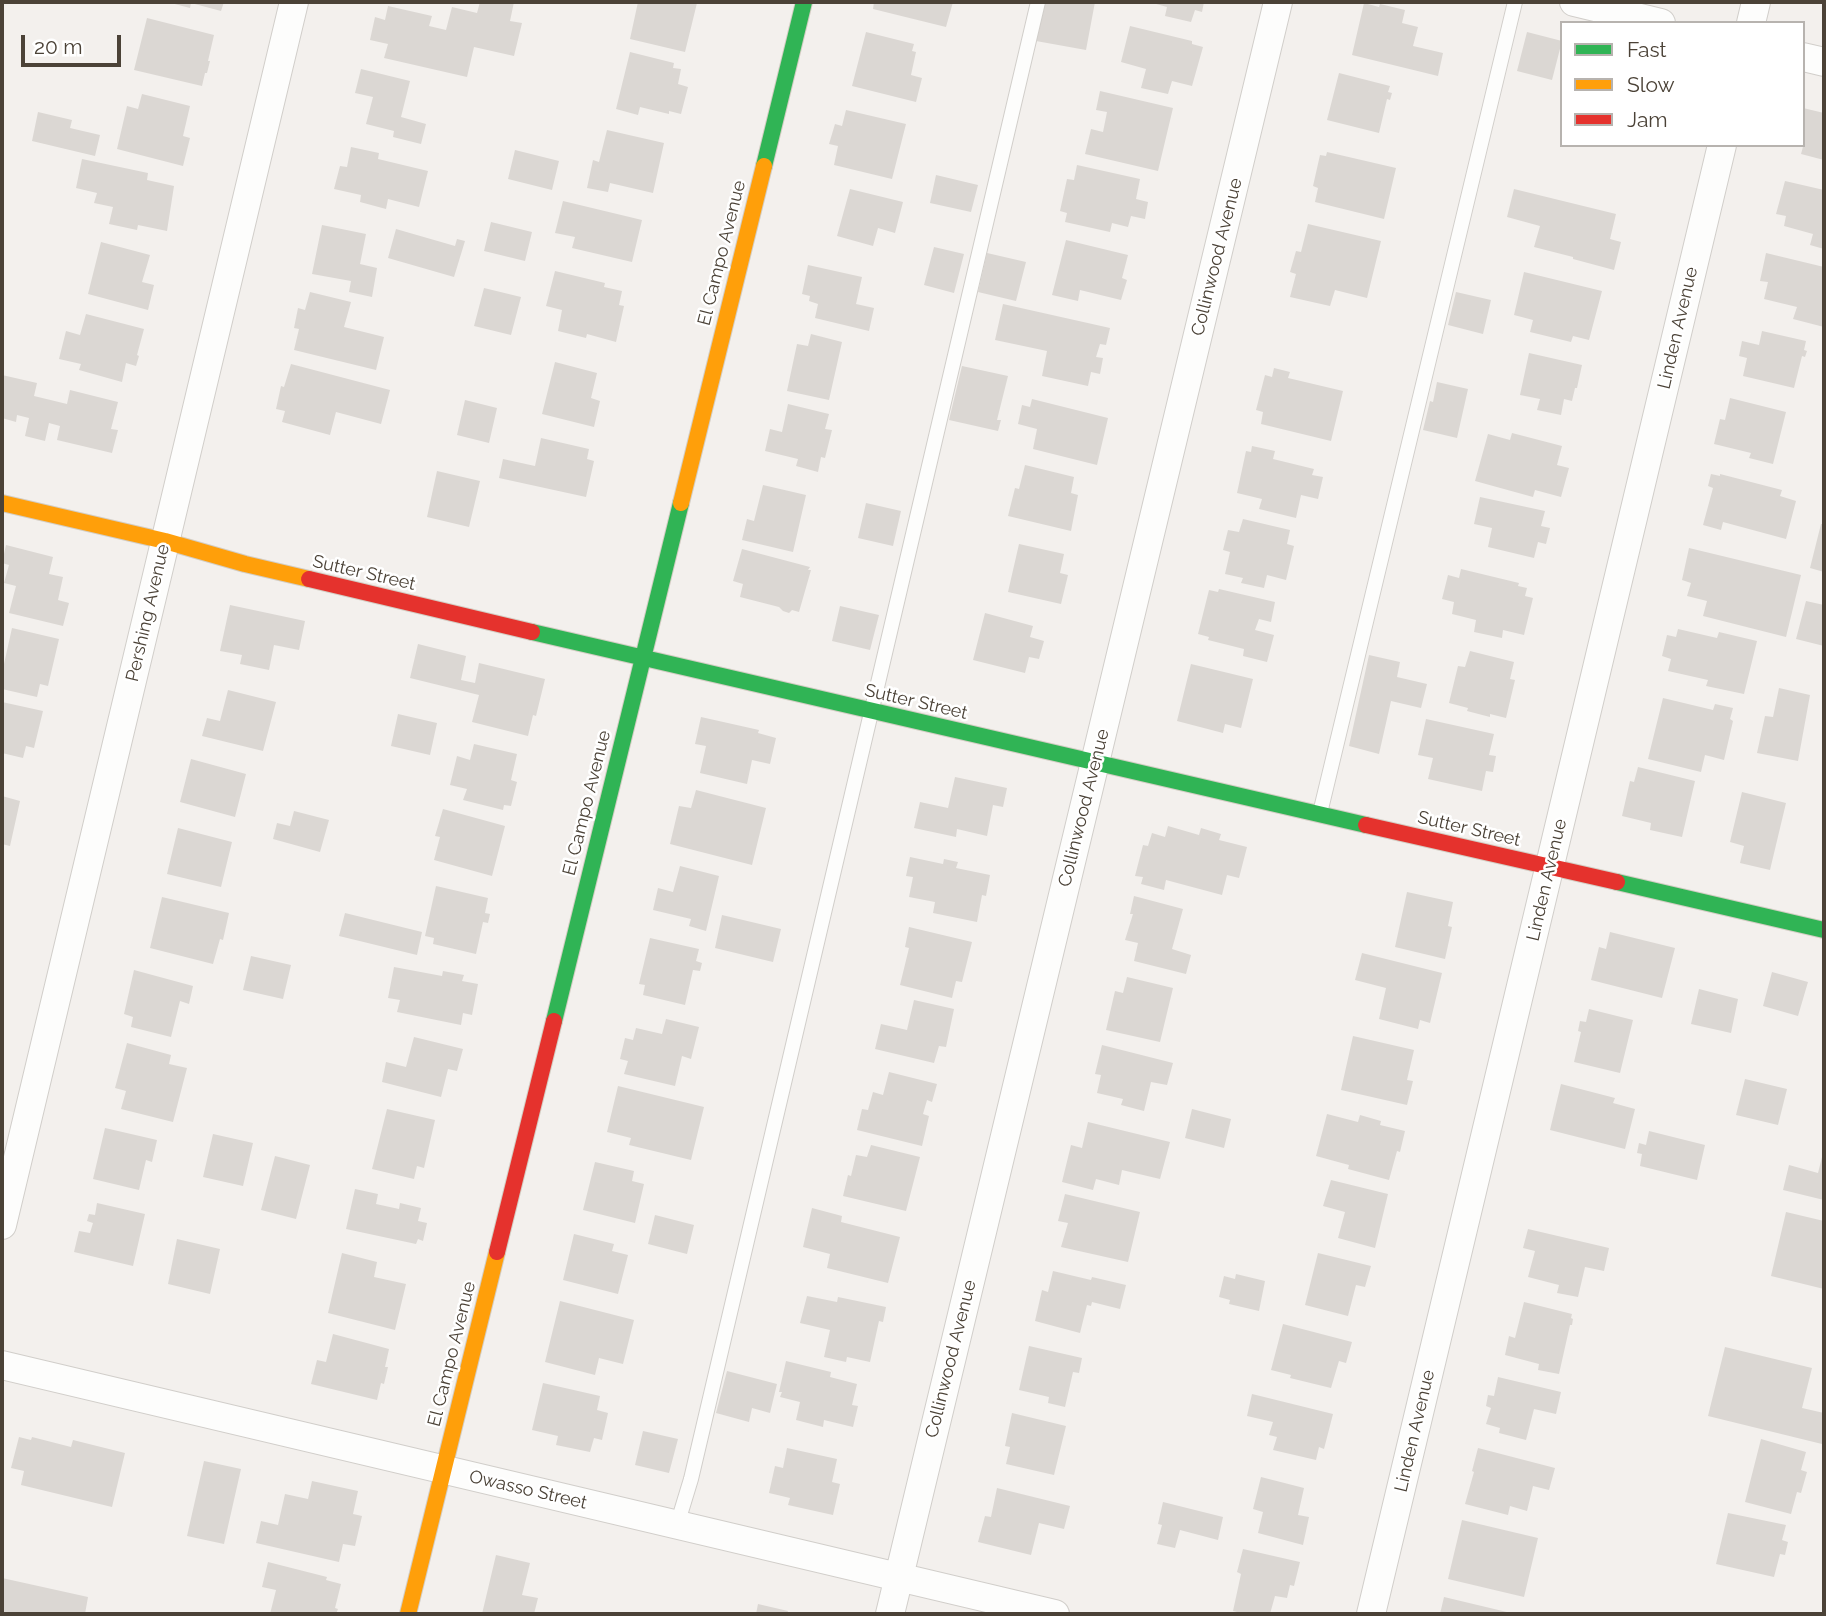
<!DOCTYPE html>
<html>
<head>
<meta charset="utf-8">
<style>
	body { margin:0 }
	#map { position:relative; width:1826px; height:1616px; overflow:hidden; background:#f3f0ed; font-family:Raleway,sans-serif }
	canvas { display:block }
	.frame { position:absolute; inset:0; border:4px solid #4b4237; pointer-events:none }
	.legend { position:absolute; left:1560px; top:21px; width:245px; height:126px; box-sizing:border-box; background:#fff; border:2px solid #b7b3af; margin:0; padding:9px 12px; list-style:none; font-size:21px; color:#4b4237 }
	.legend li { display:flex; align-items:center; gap:14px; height:35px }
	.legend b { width:35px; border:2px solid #b7b3af }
	.scale { position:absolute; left:21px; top:35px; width:100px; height:32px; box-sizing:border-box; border:4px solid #4b4237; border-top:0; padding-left:9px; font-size:21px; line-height:24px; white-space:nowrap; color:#4b4237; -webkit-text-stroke:5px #fff; paint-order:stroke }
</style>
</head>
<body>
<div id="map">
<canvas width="1826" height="1616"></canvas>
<div class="frame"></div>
<ul class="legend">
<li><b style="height:9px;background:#30b455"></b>Fast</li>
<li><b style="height:9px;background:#ff9f0a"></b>Slow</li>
<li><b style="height:9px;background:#e5322d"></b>Jam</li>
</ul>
<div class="scale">20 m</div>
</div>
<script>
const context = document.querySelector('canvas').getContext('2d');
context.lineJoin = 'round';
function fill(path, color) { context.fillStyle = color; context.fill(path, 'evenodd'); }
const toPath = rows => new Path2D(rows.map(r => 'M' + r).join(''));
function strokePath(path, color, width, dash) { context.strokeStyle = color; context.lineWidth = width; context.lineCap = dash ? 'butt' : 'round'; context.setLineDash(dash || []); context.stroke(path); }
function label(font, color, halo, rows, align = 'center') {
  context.font = font + ' Raleway,sans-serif'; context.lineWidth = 5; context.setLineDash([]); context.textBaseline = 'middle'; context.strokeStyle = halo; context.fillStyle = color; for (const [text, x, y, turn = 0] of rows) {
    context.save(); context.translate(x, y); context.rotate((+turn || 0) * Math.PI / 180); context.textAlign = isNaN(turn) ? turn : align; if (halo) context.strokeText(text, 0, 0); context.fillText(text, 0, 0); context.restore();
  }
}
const building = toPath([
	[167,2,224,2,221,11,191,3,190,8],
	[480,2,514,2,510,21,522,23,514,56,474,47,467,77,384,58,388,44,370,40,375,17,385,20,388,6,432,16,429,26,446,30,452,7,477,13],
	[638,2,697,3,685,52,630,39],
	[874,2,953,2,946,27,873,9],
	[1044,2,1095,2,1086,50,1036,41],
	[1149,2,1204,2,1202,12,1195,10,1191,22,1165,16,1167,7],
	[1364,3,1379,7,1380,4,1405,10,1402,23,1418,27,1413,46,1443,53,1438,76,1352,55],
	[147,18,214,35,208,61,210,61,207,73,205,73,202,86,134,70],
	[1130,26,1192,41,1192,44,1203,47,1192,86,1172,81,1168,94,1141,88,1146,69,1121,62],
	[866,32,914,44,912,51,916,52,911,75,922,78,916,102,852,86],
	[1527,32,1562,41,1552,80,1517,71],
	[630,52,674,63,673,68,681,69,678,84,688,87,681,114,669,111,669,114,640,107,638,115,616,109],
	[361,69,410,81,401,117,426,124,421,144,393,137,394,131,366,124,373,97,355,93],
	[1339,73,1390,86,1388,92,1392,93,1390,100,1387,99,1379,133,1327,120],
	[1100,91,1173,108,1158,171,1085,154,1091,129,1103,132,1107,112,1096,110],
	[142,94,190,106,183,136,190,138,183,166,117,149,127,106,138,109],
	[1803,108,1824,113,1824,160,1801,154,1804,143],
	[846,110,906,124,892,179,834,165,838,146,829,144,835,124,842,126],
	[38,112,72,120,70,128,100,135,95,156,32,141],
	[607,130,664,143,653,193,610,183,608,192,587,188,593,160,599,162],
	[351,147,379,153,378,159,428,171,419,207,388,199,386,209,360,202,361,195,334,189,340,166,347,167],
	[515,150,559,161,552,190,508,179],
	[1327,152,1396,168,1384,219,1315,202,1318,188,1313,186,1320,155,1326,156],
	[82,159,148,173,147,180,174,186,167,231,138,225,137,230,109,224,113,207,94,203,97,193,76,188],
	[1077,165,1140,179,1136,199,1148,202,1145,219,1131,216,1128,227,1112,223,1110,232,1065,222,1067,213,1060,211,1067,179,1074,180],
	[936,175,978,185,971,212,930,203],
	[1785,181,1824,190,1824,249,1810,245,1813,234,1784,226,1786,216,1776,214],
	[850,189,903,202,895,233,878,228,873,246,837,236],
	[1514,189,1616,214,1610,239,1621,242,1614,270,1573,259,1573,257,1534,247,1540,226,1507,217],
	[563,201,642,220,632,262,572,248,575,237,555,233],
	[491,222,532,232,525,261,484,251],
	[1308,224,1381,241,1367,298,1335,290,1330,306,1290,297,1296,274,1290,272,1296,251,1301,252],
	[322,225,366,234,360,264,377,268,372,297,349,292,351,281,312,274],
	[396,229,455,246,457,239,465,241,454,277,388,258],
	[1066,240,1128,255,1122,278,1127,280,1121,300,1080,290,1078,301,1052,295],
	[101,242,150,255,142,282,154,285,148,310,88,294],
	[934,247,964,254,954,293,924,285],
	[987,253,1026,262,1016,301,978,292],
	[1766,253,1824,267,1824,327,1793,319,1797,307,1764,299,1768,282,1760,281],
	[808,265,862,277,856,304,874,308,869,331,815,318,818,304,809,301,810,296,802,294],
	[555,271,605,283,604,287,622,291,619,305,624,306,616,342,587,334,586,338,558,331,562,310,546,306],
	[1524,272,1602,291,1589,340,1573,336,1571,342,1530,332,1533,320,1514,315],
	[484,288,521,297,511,335,474,326],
	[310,292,351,302,344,327,384,337,376,370,294,350,299,329,294,328,298,308,305,310],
	[1456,292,1491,300,1483,334,1448,325],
	[1003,304,1110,328,1106,345,1100,344,1096,357,1103,358,1100,374,1091,372,1088,386,1042,376,1047,351,995,340],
	[86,314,144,329,137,355,139,356,136,366,126,363,122,382,79,370,81,364,59,359,66,331,80,335],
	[1762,331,1806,341,1804,350,1807,351,1805,357,1802,356,1794,388,1743,376,1747,358,1739,356,1742,341,1759,345],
	[811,334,842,342,829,400,787,391,797,344,808,346],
	[1529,353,1582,365,1577,388,1575,388,1572,401,1564,399,1561,415,1537,410,1540,399,1520,395],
	[555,362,597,373,591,398,600,401,594,427,542,414],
	[291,364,390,390,381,424,336,412,330,435,282,422,285,411,276,409,281,386,284,387],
	[962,366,1008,376,997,420,1001,420,998,431,949,420],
	[1274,368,1290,372,1288,378,1343,391,1331,441,1261,424,1263,412,1256,410,1265,375,1272,377],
	[2,375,37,383,34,396,67,404,70,390,118,402,111,429,118,430,112,453,57,440,60,426,49,423,45,441,25,436,29,418,17,415,16,422,2,418],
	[1437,382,1468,389,1457,438,1423,430,1430,401,1433,402],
	[1730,398,1786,412,1773,464,1749,458,1751,453,1714,444,1720,419,1725,420],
	[1032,399,1108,418,1097,465,1033,449,1037,429,1018,424,1022,405,1030,407],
	[465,400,497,408,489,443,457,435],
	[788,404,829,414,825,429,832,430,825,458,821,457,818,472,796,466,798,459,765,451,770,429,782,432],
	[1512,433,1562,446,1557,465,1569,468,1561,497,1535,490,1533,497,1475,481,1488,434,1510,440],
	[541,438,589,449,587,459,594,461,586,497,499,478,503,459,535,466],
	[1252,446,1275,451,1273,459,1314,469,1312,475,1323,477,1318,499,1301,495,1296,518,1259,509,1262,499,1237,493,1246,451,1251,452],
	[1025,465,1074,477,1071,493,1078,495,1071,531,1008,516,1015,488,1019,489],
	[437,471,480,481,469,527,427,517],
	[1711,474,1720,476,1720,474,1782,490,1780,496,1796,501,1786,539,1723,522,1721,530,1703,525,1713,488,1708,486],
	[763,485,806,495,793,552,742,540,747,519,754,521],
	[1480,497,1545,511,1541,526,1550,528,1546,544,1538,542,1534,558,1488,547,1492,528,1474,524],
	[866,503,901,511,893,546,858,538],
	[1243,519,1290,530,1287,544,1294,546,1286,580,1267,575,1264,588,1241,583,1243,578,1225,574,1230,552,1223,550,1228,530,1239,532],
	[1821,524,1824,524,1824,572,1810,568],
	[1019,544,1064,554,1060,573,1068,575,1061,604,1008,592],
	[6,545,53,557,49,574,63,577,58,600,69,603,63,626,9,613,16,586,4,583,9,565,2,563],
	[1689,548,1801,575,1786,637,1703,616,1707,601,1687,596,1691,583,1682,580],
	[742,549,810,567,808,570,811,570,799,612,792,610,789,613,783,611,779,607,740,597,743,584,733,581],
	[1461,569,1519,583,1518,586,1527,588,1525,596,1533,598,1524,635,1503,630,1502,638,1474,632,1476,620,1452,614,1454,602,1442,599,1448,575,1459,578],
	[1219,589,1275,602,1271,622,1259,619,1255,630,1274,635,1267,662,1243,656,1244,649,1208,640,1209,637,1198,634,1209,590,1218,592],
	[1806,601,1824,605,1824,646,1796,639],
	[230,605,305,621,299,650,274,645,269,670,240,664,242,655,220,651],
	[840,606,879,615,870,650,832,641],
	[985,613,1033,626,1030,637,1044,641,1039,659,1029,657,1025,673,973,660],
	[12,628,59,639,48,686,40,684,37,697,2,689,2,673],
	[1678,629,1717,638,1719,632,1757,641,1744,694,1706,686,1708,680,1668,671,1671,659,1662,656,1667,635,1676,637],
	[418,644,466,656,461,680,475,683,479,663,545,679,536,716,533,715,528,736,472,722,479,695,410,678],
	[1470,651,1514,662,1510,679,1515,680,1506,718,1490,714,1490,717,1467,711,1468,708,1449,703,1458,666,1465,667],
	[1369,655,1400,662,1397,677,1427,684,1421,708,1391,701,1379,754,1349,746],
	[1191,664,1253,679,1241,728,1225,724,1223,733,1177,721],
	[1779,688,1810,695,1798,761,1757,753,1765,716,1773,717],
	[228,690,276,702,263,751,202,736,207,718,220,721],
	[1663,698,1713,710,1715,704,1733,708,1730,719,1733,721,1724,760,1705,755,1701,772,1648,759],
	[2,702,43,711,34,748,26,746,23,758,2,753],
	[398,714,437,723,430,755,391,746],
	[701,717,759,730,758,733,776,738,770,764,752,760,747,784,700,773,706,746,695,744],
	[1426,719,1494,734,1489,755,1496,756,1493,772,1486,771,1482,791,1428,779,1433,758,1418,755],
	[474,744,517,754,511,780,517,782,511,806,504,805,503,810,463,800,467,789,450,785,457,756,470,760],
	[191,759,246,774,235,817,180,802],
	[1638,767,1695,781,1682,837,1650,830,1651,823,1622,816,1630,781,1634,782],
	[955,777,1007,788,1003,807,993,805,987,836,957,829,956,837,914,828,920,802,948,808],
	[696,790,766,808,752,865,670,844,679,806,691,808],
	[1742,792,1786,803,1770,870,1740,863,1744,846,1730,842],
	[2,796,20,801,10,846,2,844],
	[443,809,505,826,492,876,434,860,440,837,435,836],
	[294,811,329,820,320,852,273,839,277,823,290,826],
	[1168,826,1199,835,1201,828,1221,834,1219,840,1247,847,1239,878,1227,875,1222,895,1166,880,1164,890,1141,884,1143,877,1135,876,1143,845,1148,846,1152,833,1165,837],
	[178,828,232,842,221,887,167,874],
	[910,857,943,864,944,859,958,862,956,868,990,875,986,896,982,895,977,922,933,913,935,902,909,897,913,877,906,876],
	[680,866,719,876,706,931,689,926,691,919,653,910,658,888,673,892],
	[436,886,488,898,485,913,490,914,488,923,483,922,476,954,433,944,434,938,425,936],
	[1407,892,1453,902,1448,926,1452,927,1445,959,1395,947],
	[1134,896,1183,909,1172,949,1191,955,1186,974,1134,961,1138,943,1125,940,1133,914,1130,914],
	[162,897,229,913,223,940,220,939,213,964,150,948],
	[345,913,422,932,417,955,339,936],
	[722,915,781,929,773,962,715,948],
	[909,927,972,942,962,982,956,981,952,998,900,985,909,948,905,947],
	[1610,932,1675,948,1662,998,1591,980,1599,947,1606,949],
	[650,938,699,949,696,961,702,963,700,971,693,970,685,1005,643,995,645,985,639,984],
	[1362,953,1442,973,1430,1023,1420,1020,1418,1029,1379,1019,1386,988,1355,980],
	[251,956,291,965,283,999,243,990],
	[394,967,442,976,443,971,464,975,462,981,478,984,472,1015,463,1013,461,1025,397,1012,400,1000,388,998],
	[134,970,193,986,189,1004,180,1001,171,1037,131,1027,133,1017,124,1014],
	[1772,972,1808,982,1798,1016,1763,1006],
	[1127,977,1173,988,1160,1042,1106,1030,1115,991,1123,993],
	[1699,989,1738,999,1731,1033,1691,1024],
	[914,1000,954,1009,946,1047,939,1046,934,1063,875,1049,881,1024,907,1030],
	[1589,1009,1633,1020,1620,1073,1574,1062,1581,1032,1578,1031,1580,1021,1586,1022],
	[666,1019,699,1027,691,1059,682,1056,675,1086,624,1074,628,1061,620,1059,625,1038,633,1040,636,1028,662,1034],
	[1353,1036,1414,1050,1407,1080,1413,1081,1407,1105,1341,1090],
	[414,1037,463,1049,457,1071,448,1069,441,1097,382,1082,386,1062,406,1067],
	[127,1043,171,1055,169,1064,187,1068,173,1122,121,1109,126,1091,115,1088],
	[1102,1045,1173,1063,1167,1085,1151,1082,1144,1111,1121,1105,1123,1099,1097,1093,1101,1075,1095,1074],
	[889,1072,937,1084,932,1102,927,1100,923,1114,929,1116,922,1146,857,1130,862,1109,868,1110,873,1092,883,1095],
	[1745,1079,1787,1089,1778,1125,1736,1115],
	[1561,1084,1615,1098,1613,1103,1635,1109,1625,1149,1550,1130],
	[618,1086,704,1107,691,1160,629,1145,631,1138,607,1132],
	[387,1109,435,1120,424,1168,417,1166,414,1179,372,1169],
	[1192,1109,1231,1119,1224,1148,1185,1138],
	[1327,1114,1358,1122,1360,1115,1381,1121,1380,1125,1405,1131,1400,1152,1397,1151,1389,1180,1348,1169,1349,1165,1316,1156],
	[1088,1122,1170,1142,1160,1179,1122,1170,1119,1185,1096,1179,1093,1190,1062,1182,1071,1145,1082,1148],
	[105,1128,157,1140,152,1162,146,1160,139,1190,93,1179],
	[1649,1131,1705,1145,1697,1180,1640,1166,1642,1154,1637,1153,1639,1143,1646,1145],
	[213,1134,253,1143,243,1186,203,1177],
	[871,1145,920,1157,906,1211,843,1196,848,1175,851,1176,856,1155,867,1157],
	[1823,1153,1824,1200,1783,1190,1789,1165,1818,1173],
	[275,1156,310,1165,296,1219,261,1210],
	[595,1162,634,1171,632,1181,644,1184,635,1223,583,1210],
	[1331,1180,1388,1194,1375,1248,1338,1238,1345,1212,1323,1206],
	[355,1189,378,1194,376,1204,399,1209,400,1203,421,1208,418,1221,427,1223,423,1241,418,1239,416,1244,346,1229],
	[1065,1194,1140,1212,1128,1262,1061,1247,1068,1223,1058,1221],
	[97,1203,145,1214,133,1266,74,1252,79,1231,90,1233,93,1223,87,1221,89,1214,95,1215],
	[812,1208,842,1216,841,1222,900,1237,888,1283,827,1268,830,1254,803,1247],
	[1786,1212,1824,1221,1824,1289,1771,1276],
	[655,1215,694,1225,687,1254,648,1244],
	[1528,1229,1609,1248,1604,1271,1585,1267,1578,1297,1557,1293,1559,1285,1528,1277,1535,1251,1523,1248],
	[574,1234,614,1244,612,1251,628,1255,618,1294,563,1280],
	[177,1239,220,1249,210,1294,168,1284],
	[342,1253,377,1262,374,1277,406,1284,395,1330,328,1313],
	[1318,1253,1371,1266,1365,1287,1356,1285,1348,1316,1305,1305],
	[1053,1271,1091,1280,1092,1277,1126,1285,1120,1309,1092,1302,1091,1306,1087,1305,1080,1333,1035,1321,1042,1290,1048,1292],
	[1236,1274,1265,1281,1259,1311,1229,1304,1230,1300,1219,1297,1224,1276,1235,1279],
	[807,1296,837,1302,838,1297,886,1307,883,1322,879,1321,870,1362,847,1357,846,1362,824,1357,830,1330,800,1323],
	[560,1301,634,1320,623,1364,599,1358,595,1375,545,1362],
	[1524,1302,1572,1314,1571,1318,1573,1319,1572,1325,1570,1325,1559,1374,1538,1370,1539,1364,1505,1355,1509,1336,1515,1338],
	[1283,1324,1352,1342,1346,1363,1339,1361,1331,1388,1290,1378,1291,1375,1271,1370],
	[333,1334,389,1349,385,1367,388,1367,384,1384,381,1383,377,1400,311,1384,317,1360,326,1362],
	[1029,1346,1082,1358,1079,1373,1073,1372,1065,1407,1048,1403,1049,1397,1019,1390],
	[1725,1347,1812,1368,1802,1408,1824,1413,1824,1436,1822,1444,1708,1416],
	[786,1361,831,1372,830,1377,857,1384,852,1405,858,1406,853,1427,824,1420,823,1427,796,1420,800,1402,780,1397,782,1392,779,1392],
	[727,1371,777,1384,770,1413,752,1408,749,1422,716,1413],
	[1498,1377,1561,1392,1556,1414,1534,1409,1526,1440,1499,1433,1500,1428,1486,1424,1491,1408,1486,1406,1488,1395,1494,1396],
	[543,1383,600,1396,597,1410,608,1413,602,1440,594,1438,590,1452,556,1445,558,1436,532,1430],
	[1252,1394,1333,1414,1324,1449,1319,1447,1316,1460,1273,1450,1277,1437,1269,1435,1273,1422,1247,1416],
	[1012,1413,1066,1426,1054,1475,1006,1464,1010,1447,1005,1446],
	[643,1431,678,1439,669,1473,635,1465],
	[19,1437,31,1440,32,1437,71,1447,73,1440,125,1453,112,1507,21,1485,24,1471,11,1468],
	[1761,1439,1806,1452,1801,1470,1807,1472,1801,1493,1797,1492,1791,1514,1745,1502],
	[787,1448,837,1459,832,1482,840,1484,833,1515,788,1505,790,1498,769,1493,775,1466,783,1468],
	[1478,1448,1555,1468,1549,1490,1533,1486,1527,1511,1510,1506,1508,1515,1465,1504,1474,1472,1472,1471],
	[204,1461,241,1469,224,1544,187,1536],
	[1261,1477,1304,1488,1298,1515,1309,1517,1303,1545,1258,1533,1263,1512,1253,1509],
	[312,1481,358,1491,353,1514,362,1516,355,1546,343,1544,339,1562,256,1543,261,1521,278,1525,285,1494,308,1499],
	[997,1488,1070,1506,1064,1529,1039,1523,1031,1555,978,1542,985,1516,991,1517],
	[1163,1502,1223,1517,1218,1540,1180,1530,1175,1548,1157,1544,1162,1525,1158,1524],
	[1728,1513,1786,1525,1782,1540,1788,1542,1785,1555,1780,1554,1774,1577,1716,1564],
	[1462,1520,1538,1538,1524,1597,1448,1579],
	[1243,1549,1300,1562,1294,1586,1290,1585,1287,1598,1275,1596,1270,1614,1245,1614,1233,1611,1241,1574,1237,1572],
	[496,1555,530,1563,522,1595,538,1598,534,1614,482,1614],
	[268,1562,327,1577,326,1580,341,1584,335,1608,338,1609,336,1614,270,1614,276,1590,262,1587],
	[2,1578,88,1597,85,1614,2,1614],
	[1444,1597,1511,1613,1511,1614,1440,1614],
	[758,1604,788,1611,787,1614,756,1614]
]);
const lane = toPath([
	[1320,813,1515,2],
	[677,1525,691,1479,1038,2]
]);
const street = toPath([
	[1574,2,1661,23],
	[1751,23,1756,2],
	[1803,57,1824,62],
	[2,1225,294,2],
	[2,1365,1055,1614],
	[890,1614,1278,2],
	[1371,1614,1722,145]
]);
const fast = toPath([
	[764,166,804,2],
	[532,632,1366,825],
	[1617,882,1824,930],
	[554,1021,681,503]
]);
const slow = toPath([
	[2,503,165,541,245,564,309,579],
	[681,503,764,166],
	[408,1614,497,1252]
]);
const jam = toPath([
	[309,579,532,632],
	[1366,825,1617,882],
	[497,1252,554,1021]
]);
const streetNames = [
	["El Campo Avenue",722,253,-76],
	["Collinwood Avenue",1217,257,-76],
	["Linden Avenue",1678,328,-77],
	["Sutter Street",364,573,13],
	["Pershing Avenue",148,613,-77],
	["Sutter Street",916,702,13],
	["El Campo Avenue",587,803,-76],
	["Collinwood Avenue",1084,808,-76],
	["Sutter Street",1469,829,13],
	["Linden Avenue",1547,880,-77],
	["El Campo Avenue",452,1354,-76],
	["Collinwood Avenue",951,1359,-76],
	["Linden Avenue",1415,1431,-77],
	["Owasso Street",528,1490,13]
];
fill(building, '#dbd7d3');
strokePath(lane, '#d1ceca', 16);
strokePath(street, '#d1ceca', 30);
strokePath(fast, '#d3cdc3', 18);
strokePath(slow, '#d3cdc3', 18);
strokePath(jam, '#d3cdc3', 18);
strokePath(lane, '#fdfdfc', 14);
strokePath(street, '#fdfdfc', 28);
strokePath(fast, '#30b455', 16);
strokePath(slow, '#ff9f0a', 16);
strokePath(jam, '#e5322d', 16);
label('18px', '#4b4237', '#fff', streetNames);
</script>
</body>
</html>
